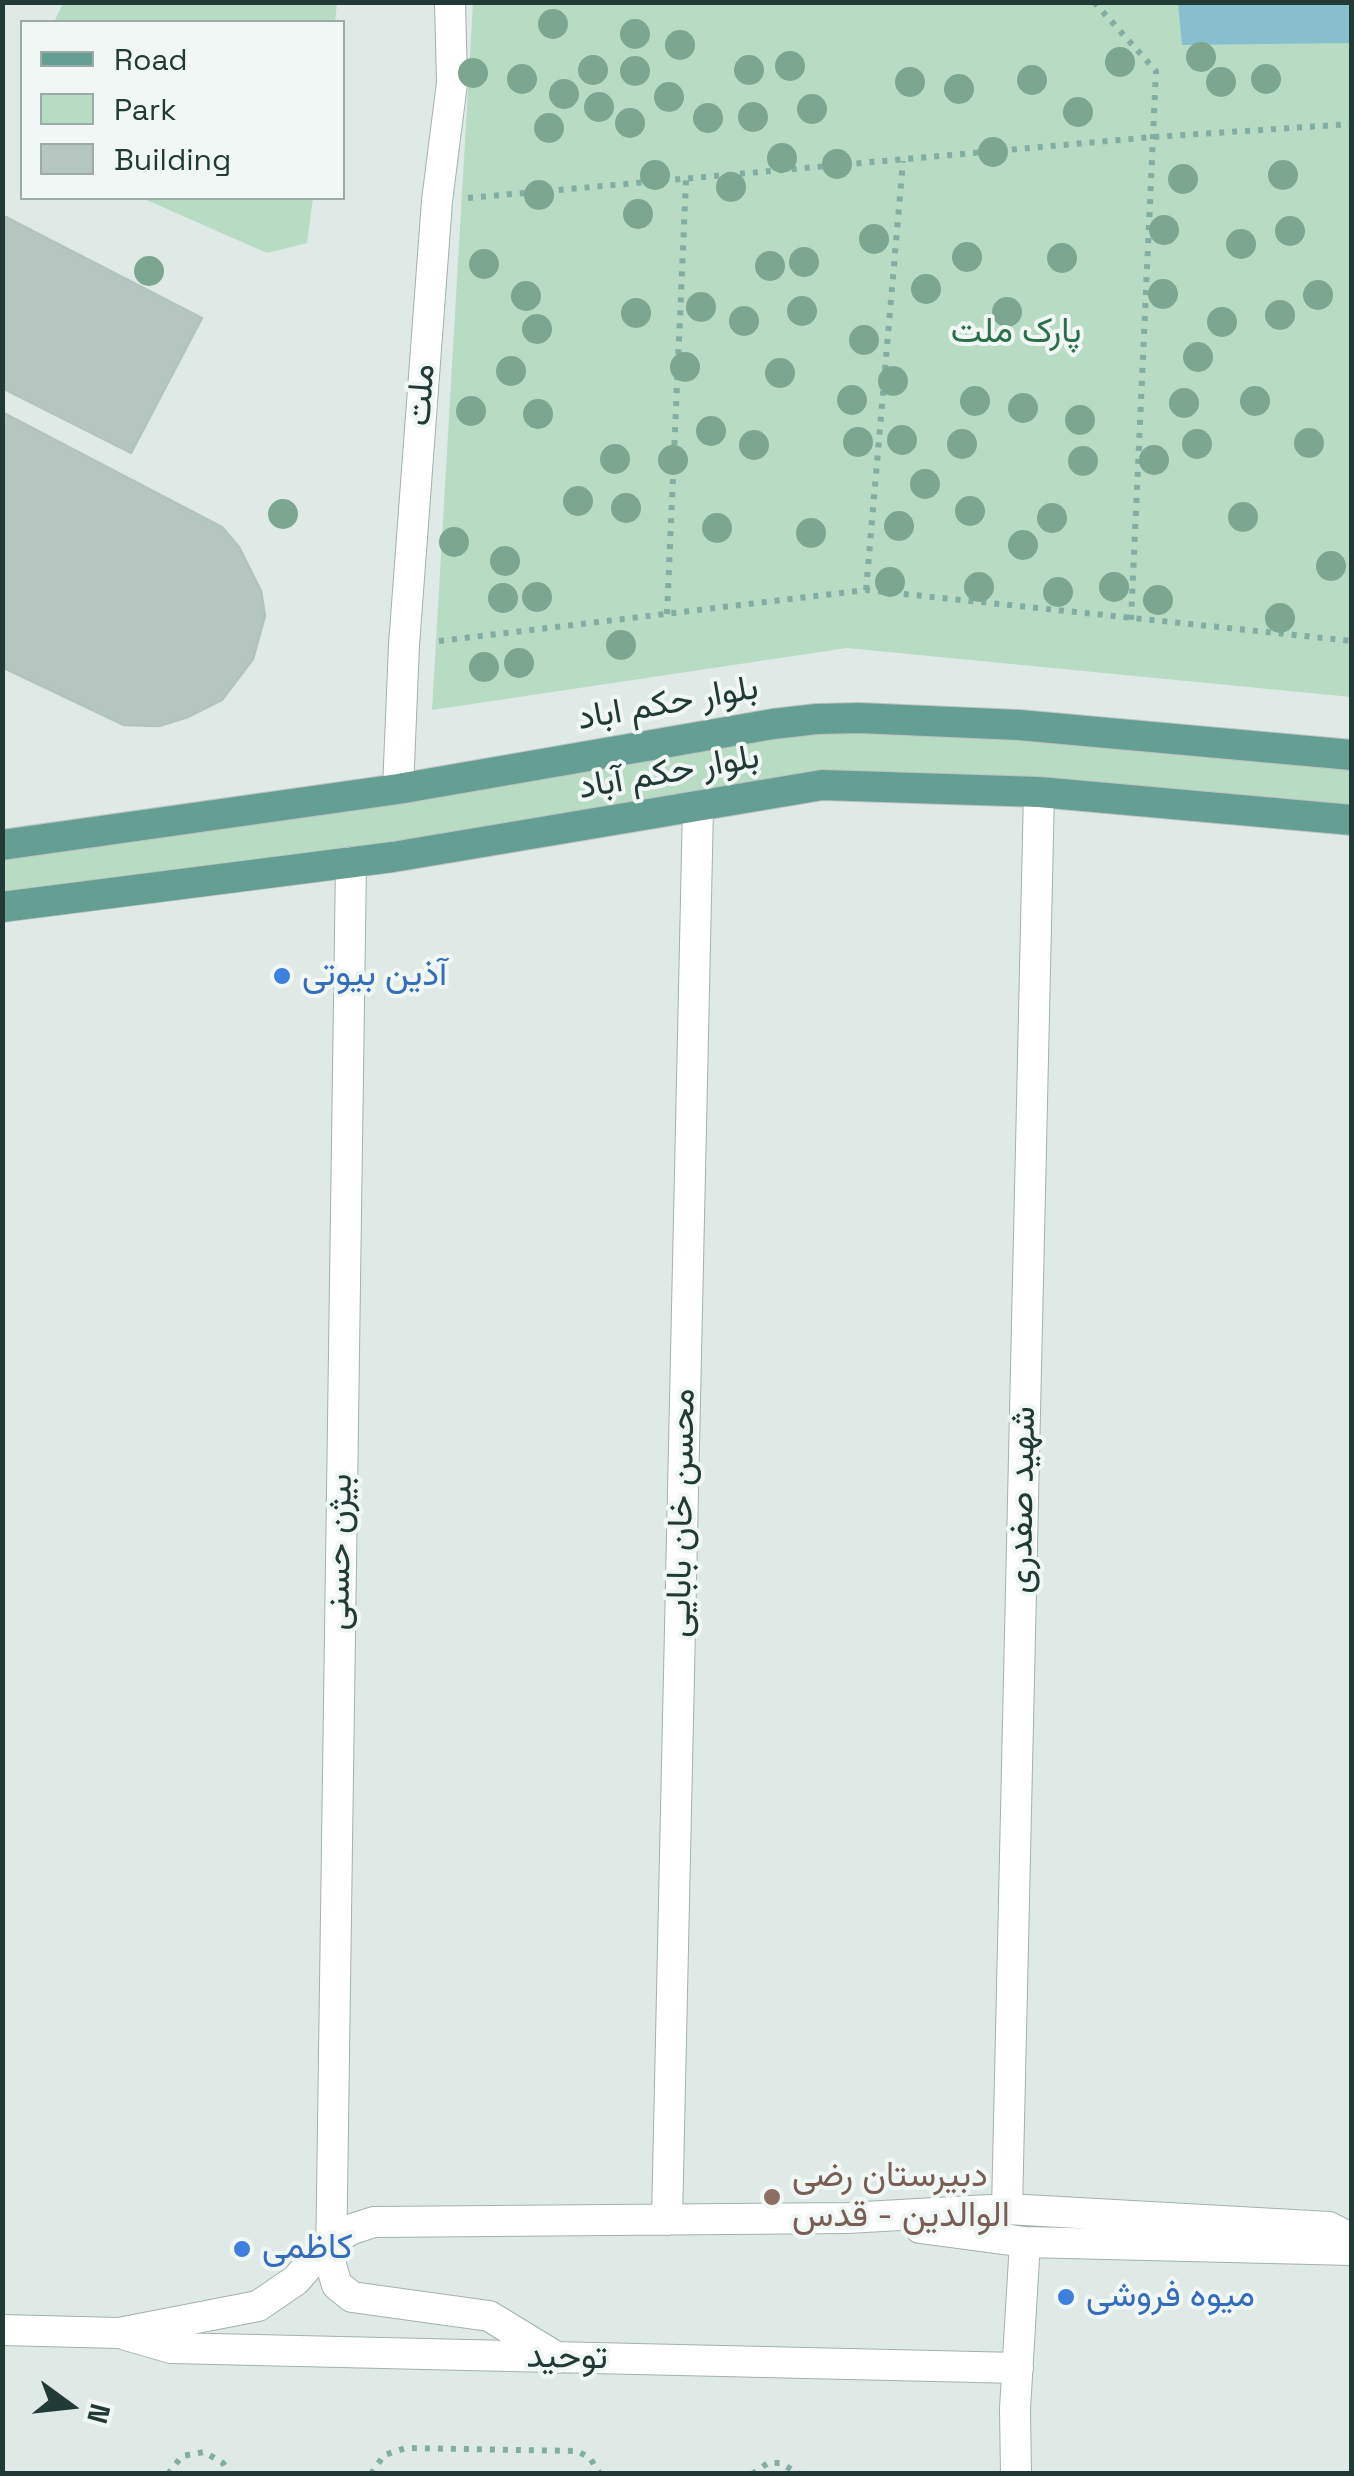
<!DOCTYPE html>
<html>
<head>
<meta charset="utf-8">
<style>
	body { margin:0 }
	#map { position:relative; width:1354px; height:2476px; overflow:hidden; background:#dfeae6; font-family:"Space Grotesk",sans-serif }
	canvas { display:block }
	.frame { position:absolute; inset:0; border:5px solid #213a35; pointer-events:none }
	.legend { position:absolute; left:20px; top:20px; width:325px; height:180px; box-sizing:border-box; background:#f0f7f4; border:2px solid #9daba8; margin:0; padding:12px 18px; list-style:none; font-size:30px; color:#213a35 }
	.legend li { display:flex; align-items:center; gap:20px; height:50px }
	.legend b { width:50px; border:2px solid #9daba8 }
	.north { position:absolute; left:20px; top:2356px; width:100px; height:100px; -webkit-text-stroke:8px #f0f7f4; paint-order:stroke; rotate:105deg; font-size:28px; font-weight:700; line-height:40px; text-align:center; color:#213a35 }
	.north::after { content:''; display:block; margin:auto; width:35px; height:45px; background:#213a35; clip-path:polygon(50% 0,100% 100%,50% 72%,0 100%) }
</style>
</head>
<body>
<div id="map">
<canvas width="1354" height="2476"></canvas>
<div class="frame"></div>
<ul class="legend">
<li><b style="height:12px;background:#659f93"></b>Road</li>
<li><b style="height:28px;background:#b8dbc4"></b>Park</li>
<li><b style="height:28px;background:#b5c5bf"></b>Building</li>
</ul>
<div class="north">N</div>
</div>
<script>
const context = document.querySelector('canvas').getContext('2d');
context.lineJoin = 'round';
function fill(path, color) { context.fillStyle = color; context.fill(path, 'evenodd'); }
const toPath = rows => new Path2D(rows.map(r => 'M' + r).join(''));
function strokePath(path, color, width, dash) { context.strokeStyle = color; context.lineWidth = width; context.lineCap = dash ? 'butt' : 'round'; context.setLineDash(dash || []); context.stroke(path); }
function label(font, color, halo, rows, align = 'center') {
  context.font = font + ' "Space Grotesk",Vazirmatn,sans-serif'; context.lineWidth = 8; context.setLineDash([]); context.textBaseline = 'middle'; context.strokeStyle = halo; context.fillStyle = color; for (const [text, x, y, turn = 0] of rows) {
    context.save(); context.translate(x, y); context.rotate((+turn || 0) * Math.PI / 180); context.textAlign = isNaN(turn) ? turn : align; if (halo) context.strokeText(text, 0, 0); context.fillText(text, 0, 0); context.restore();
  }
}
const green = toPath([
	[63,3,63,2,337,3,335,22,54,22],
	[473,3,1351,3,1351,697,847,648,432,710],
	[142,198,313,198,307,243,267,253],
	[773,724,1351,755,1351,820,822,785,3,907,2,845]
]);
const water = toPath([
	[1178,3,1351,3,1351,43,1182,45]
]);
const building = toPath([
	[2,215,202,318,131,453,2,388,2,215],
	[2,412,222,527,239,547,261,591,265,616,253,659,222,700,188,717,159,726,124,725,2,667,2,412]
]);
const path = toPath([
	[1094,2,1156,71,1131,620],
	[468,198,1153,137,1352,124],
	[866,590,903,161],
	[667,614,686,180],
	[439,641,866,590,1352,641],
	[168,2474,182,2456,204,2452,223,2463,229,2474],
	[371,2474,384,2455,406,2448,577,2451,590,2458,600,2474],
	[752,2474,768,2463,780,2463,800,2474]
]);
const minor = toPath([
	[398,789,404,645,437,201,452,83,450,2],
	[351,862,331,2265,337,2285,352,2297,489,2316,558,2358],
	[1007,2209,1039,792],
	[667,2220,698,807],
	[920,2228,1025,2242,1352,2250],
	[2,2330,119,2333,258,2306,296,2280,329,2242,352,2229,374,2222,847,2218,1007,2209,1329,2227,1352,2239],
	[126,2335,171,2348,1018,2368],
	[1016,2474,1015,2409,1025,2242]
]);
const major = toPath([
	[2,845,398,789,773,724,817,719,859,718,1019,725,1352,755],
	[2,907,393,857,822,785,1039,792,1352,820]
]);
const trees = [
	[553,24],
	[635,34],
	[680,45],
	[1201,57],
	[1120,62],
	[790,66],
	[593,70],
	[749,70],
	[635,71],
	[473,73],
	[522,79],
	[1266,79],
	[1032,80],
	[910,82],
	[1221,82],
	[959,89],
	[564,94],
	[669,97],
	[599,107],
	[812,109],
	[1078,112],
	[753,117],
	[708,118],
	[630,123],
	[549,128],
	[993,152],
	[782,158],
	[837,164],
	[655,175],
	[1283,175],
	[1183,179],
	[731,187],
	[539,195],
	[638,214],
	[1164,230],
	[1290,231],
	[874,239],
	[1241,244],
	[967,257],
	[1062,258],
	[804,262],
	[484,264],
	[770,266],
	[149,271],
	[926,289],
	[1163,294],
	[1318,295],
	[526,296],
	[701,307],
	[802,311],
	[1007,312],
	[636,313],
	[1280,315],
	[744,321],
	[1222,322],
	[537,329],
	[864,340],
	[1198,357],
	[685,367],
	[511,371],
	[780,373],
	[893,381],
	[852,400],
	[975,401],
	[1255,401],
	[1184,403],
	[1023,408],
	[471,411],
	[538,414],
	[1080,420],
	[711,431],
	[902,440],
	[858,442],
	[1309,443],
	[962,444],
	[1197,444],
	[754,445],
	[615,459],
	[673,460],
	[1154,460],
	[1083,461],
	[925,484],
	[578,501],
	[626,508],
	[970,511],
	[283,514],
	[1243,517],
	[1052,518],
	[899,526],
	[717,528],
	[811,533],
	[454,542],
	[1023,545],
	[505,561],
	[1331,566],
	[890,582],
	[979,587],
	[1114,587],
	[1058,592],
	[537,597],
	[503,598],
	[1158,600],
	[1280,618],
	[621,645],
	[519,663],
	[484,667]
];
const markers = [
	[282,976,10,"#3f7fe0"],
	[772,2197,10,"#8d6e63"],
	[242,2249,10,"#3f7fe0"],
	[1066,2297,10,"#3f7fe0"]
];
const parkNames = [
	["پارک ملت",1016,333]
];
const streetNames = [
	["ملت",422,395,-86],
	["بلوار حکم اباد",668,704,-10],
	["بلوار حکم آباد",669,773,-10],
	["شهید صفدری",1023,1500,-89],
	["محسن خان بابایی",682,1513,-89],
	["بیژن حسنی",340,1552,-89],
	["توحید",567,2358,1]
];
const shopNames = [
	["آذین بیوتی",302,976],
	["کاظمی",262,2249],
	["میوه فروشی",1086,2297]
];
const educationNames = [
	["دبیرستان رضی",792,2177],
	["الوالدین - قدس",792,2217]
];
fill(green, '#b8dbc4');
fill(water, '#88bfce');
fill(building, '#b5c5bf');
strokePath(building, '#b2c3bd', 2.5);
strokePath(minor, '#a2b2ad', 32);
strokePath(major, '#bcc4c2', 32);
strokePath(path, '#81ada2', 6, [5, 8]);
strokePath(minor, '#fff', 30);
strokePath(major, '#659f93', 30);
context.fillStyle = '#7da690';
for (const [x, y] of trees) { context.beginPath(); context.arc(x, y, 15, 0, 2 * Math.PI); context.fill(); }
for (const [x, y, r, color] of markers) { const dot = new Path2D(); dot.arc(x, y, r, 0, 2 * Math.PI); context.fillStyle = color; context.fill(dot); strokePath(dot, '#f0f7f4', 4); }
label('35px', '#2c6f4a', '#f0f7f4', parkNames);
label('35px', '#213a35', '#f0f7f4', streetNames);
label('35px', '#366cbe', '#f0f7f4', shopNames, 'left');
label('35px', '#785e54', '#f0f7f4', educationNames, 'left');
</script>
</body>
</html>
